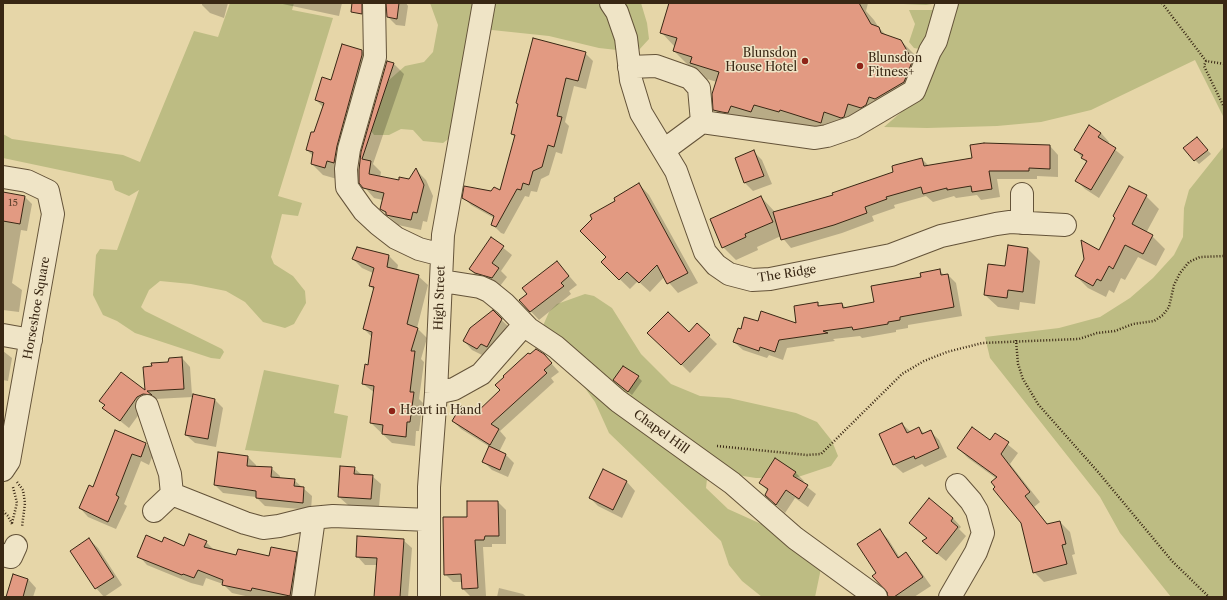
<!DOCTYPE html>
<html>
<head>
<meta charset="utf-8">
<style>
	body { margin:0 }
	#map { position:relative; width:1227px; height:600px; overflow:hidden; background:#e6d6a8; font-family:"Libre Caslon Text",serif }
	canvas { display:block }
	.frame { position:absolute; inset:0; border:4px solid #392714; pointer-events:none }
</style>
</head>
<body>
<div id="map">
<canvas width="1227" height="600"></canvas>
<div class="frame"></div>
</div>
<script>
const context = document.querySelector('canvas').getContext('2d');
context.lineJoin = 'round';
function fill(path, color) { context.fillStyle = color; context.fill(path, 'evenodd'); }
const toPath = rows => new Path2D(rows.map(r => 'M' + r).join(''));
function strokePath(path, color, width, dash) { context.strokeStyle = color; context.lineWidth = width; context.lineCap = dash ? 'butt' : 'round'; context.setLineDash(dash || []); context.stroke(path); }
function label(font, color, halo, rows, align = 'center') {
  context.font = font + ' "Libre Caslon Text",serif'; context.lineWidth = 3; context.setLineDash([]); context.textBaseline = 'middle'; context.strokeStyle = halo; context.fillStyle = color; for (const [text, x, y, turn = 0] of rows) {
    context.save(); context.translate(x, y); context.rotate((+turn || 0) * Math.PI / 180); context.textAlign = isNaN(turn) ? turn : align; if (halo) context.strokeText(text, 0, 0); context.fillText(text, 0, 0); context.restore();
  }
}
const green = toPath([
	[230,3,294,3,292,10,333,18,278,196,302,203,298,216,282,214,271,257,274,264,293,276,305,291,306,303,294,324,285,328,263,322,245,302,226,291,191,284,160,281,149,290,141,307,145,311,222,349,224,352,220,359,211,358,135,333,117,321,103,315,93,295,96,255,100,249,117,250,139,190,129,196,115,190,112,181,3,158,3,134,12,139,123,155,140,162,194,31,218,37],
	[430,3,641,3,647,23,649,39,638,51,626,51,599,48,549,36,492,30,476,34,451,137,443,143,423,141,413,130,401,129,389,135,374,135,369,128,374,110,389,80,405,66,424,62,433,52,438,25],
	[881,3,938,3,926,5],
	[952,3,1224,3,1224,118,1195,60,1091,110,1041,122,997,126,927,128,884,127,920,96],
	[909,10,941,10,925,50,914,48,909,42,915,24],
	[1224,146,1224,597,1171,597,1120,533,1100,497,990,358,985,337,1059,328,1100,317,1130,298,1153,278,1174,255,1183,237,1184,208,1189,190],
	[585,294,594,296,612,308,641,354,671,384,700,396,729,398,796,413,817,422,832,441,838,456,831,466,795,478,756,478,730,474,707,479,706,488,728,509,821,551,820,573,815,597,762,597,742,581,729,565,721,541,609,433,595,402,542,328,549,312,557,304],
	[264,370,339,385,334,413,348,416,341,458,245,450]
]);
const shadow = toPath([
	[202,3,228,3,224,18,210,13,202,5],
	[278,3,342,3,339,16],
	[387,3,406,3,408,6,405,26,396,25,388,17],
	[670,3,868,3,866,11,874,20,879,28,887,36,901,41,917,57,922,66,860,133,795,128,769,120,767,127,730,125,714,109,717,82,707,79,699,70,690,67,674,51,675,47,661,32],
	[362,51,373,63,337,179,323,175,312,164,313,156,307,150,323,107,316,100,331,81],
	[585,53,593,61,586,89,574,86,565,122,569,126,562,154,556,152,549,175,541,179,537,192,531,191,529,197,525,196,504,234,501,233,493,225,494,218,471,205,463,197,501,192,515,137,512,134],
	[388,62,394,64,404,74,373,164,381,172,380,178,399,182,409,180,416,170,426,180,433,196,427,222,423,221,421,230,398,225,381,209,383,200,374,198,360,182,362,152],
	[1101,133,1109,142,1108,144,1124,157,1099,198,1085,189,1077,181,1087,163,1075,150],
	[1200,142,1211,154,1199,164,1195,160],
	[1050,146,1058,155,1058,177,1037,176,1037,179,997,179,1000,197,981,200,977,195,956,198,954,196,933,202,926,196,894,205,895,208,872,216,874,221,842,233,791,248,781,236,757,247,758,250,736,260,723,247,761,197,775,212,834,195,895,173,922,159,929,166],
	[754,152,762,160,772,184,753,191,745,183,736,159],
	[639,184,649,195,698,283,678,293,664,277,650,292,638,281,630,289,602,262,608,257,617,201],
	[1129,187,1146,196,1159,209,1146,233,1152,236,1165,249,1156,266,1138,257,1125,280,1121,278,1114,293,1109,290,1106,297,1088,288,1076,276,1099,251],
	[3,194,25,197,32,204,27,231,21,230,12,283,22,290,19,312,3,310],
	[491,238,512,255,501,271,507,277,500,286,478,278,470,269],
	[357,248,389,256,398,265,397,270,418,276,428,285,417,328,427,338,421,359,424,362,419,399,423,403,419,431,416,431,415,446,392,443,371,423,375,393,363,384,369,366,373,338,364,329,374,290,370,286,373,273,362,268,353,259],
	[1028,249,1040,261,1035,304,1020,302,1019,310,998,307,985,295,1006,267],
	[557,262,577,285,569,291,571,294,539,320,520,300],
	[939,270,945,276,948,275,956,283,962,316,908,325,908,328,896,330,896,332,862,338,860,336,833,339,835,341,787,348,783,360,769,355,767,358,743,350,734,342,741,330,758,322,797,324,817,303,820,307,842,304,846,308,875,303],
	[493,312,510,328,486,357,472,350,464,341],
	[697,325,717,344,690,373,649,333,689,334],
	[3,351,12,358,8,381,3,380],
	[544,355,559,372,551,378,554,382,500,431,506,438,499,452,506,455,514,463,508,477,492,470,483,461,490,447,461,429,453,421,475,416],
	[182,358,190,367,192,395,215,400,223,408,216,447,195,443,186,435,193,397,155,399,158,403,152,402,145,406,129,428,104,408,146,392,169,363],
	[638,377,642,381,632,395,619,384],
	[902,424,911,432,919,428,925,434,931,432,939,440,947,457,925,467,922,464,903,473,894,465,880,434],
	[116,431,137,439,146,444,154,452,149,465,141,461,124,504,127,506,116,529,88,517,80,508,94,488],
	[995,434,1018,453,1010,464,1040,502,1034,507,1048,525,1060,522,1070,532,1075,554,1072,555,1077,574,1044,582,1034,572,1022,523,997,479,968,458,958,448,990,442],
	[248,457,256,465,256,468,271,468,280,476,280,478,294,480,312,496,311,510,265,506,256,497,223,493,215,485],
	[354,468,362,475,372,476,381,484,379,507,348,505,339,497],
	[603,471,627,482,635,491,622,518,598,506,590,498],
	[795,472,804,481,802,483,816,494,808,507,795,498,785,513,774,503,768,491,760,483],
	[498,502,506,510,506,544,492,544,492,547,483,547,486,596,471,597,463,589,462,582,453,582,445,574,468,518],
	[953,518,961,527,959,529,966,536,946,561,923,542,927,538,910,523],
	[880,531,888,539,900,558,906,554,914,562,931,586,914,597,890,597],
	[89,539,98,548,122,585,104,597,96,588],
	[403,540,412,548,408,597,368,597,368,596,375,596,378,565,365,565,357,556],
	[206,542,214,550,237,556,270,557,296,553,305,561,299,597,250,597,232,593,223,584,206,578,203,586,191,583,147,565,139,556,163,544,185,547],
	[28,579,36,588,33,597,7,597],
	[499,588,523,594,527,597,497,597]
]);
const building = toPath([
	[352,3,362,3,362,14,351,12,352,3],
	[386,3,399,3,397,19,387,17,386,3],
	[669,3,859,3,871,24,879,27,881,33,901,40,910,56,914,57,904,82,875,99,869,97,866,105,861,108,848,104,844,117,841,118,824,112,821,123,780,110,779,112,754,105,751,112,731,106,728,113,722,112,713,110,712,94,719,72,690,63,692,57,673,51,677,38,660,33,669,3],
	[533,38,586,52,578,81,566,78,557,116,562,117,554,147,548,145,542,167,533,171,529,185,523,183,521,190,517,189,496,227,491,225,494,216,462,198,464,186,491,191,494,187,500,190,515,135,511,134,518,104,516,103,533,38],
	[342,44,362,50,362,55,337,146,334,163,327,161,325,168,311,164,313,152,306,150,311,132,314,132,324,103,315,100,322,77,331,80,342,44],
	[387,61,394,63,362,159,371,161,369,174,399,180,399,177,409,179,416,168,424,185,417,213,413,212,411,220,386,215,386,212,380,209,384,193,363,188,359,183,359,170,361,152,387,61],
	[1089,125,1101,133,1098,137,1116,148,1091,190,1075,181,1087,161,1081,158,1083,155,1074,150,1089,125],
	[1197,137,1208,150,1194,161,1183,148,1197,137],
	[984,143,1050,145,1050,169,1029,168,1029,171,989,171,992,189,972,192,971,186,947,190,947,188,923,194,921,187,886,197,887,199,865,207,867,213,834,225,781,240,773,212,833,195,832,193,893,172,892,166,895,165,922,158,924,166,972,158,970,145,984,143],
	[754,150,764,176,744,183,735,158,754,150],
	[639,183,688,273,667,284,657,265,639,283,627,272,619,280,601,262,606,257,580,231,592,219,590,215,615,201,614,198,639,183],
	[1129,186,1147,195,1132,224,1153,235,1143,254,1125,245,1113,269,1109,266,1101,281,1097,279,1093,286,1075,276,1084,259,1081,240,1099,250,1115,218,1113,216,1129,186],
	[3,192,25,196,20,224,3,221,3,192],
	[761,196,773,222,745,234,746,237,722,248,710,219,761,196],
	[491,237,504,246,492,263,499,268,492,278,475,273,469,269,491,237],
	[1008,245,1028,248,1023,292,1008,290,1007,298,984,295,988,264,1005,266,1008,245],
	[357,247,389,255,387,267,419,275,407,324,418,328,411,351,415,351,410,392,414,392,410,422,407,422,406,437,382,434,383,425,370,423,374,386,362,384,365,364,368,365,372,332,363,329,374,287,369,286,374,268,352,259,357,247],
	[557,261,569,276,561,283,564,286,530,312,519,300,527,294,522,288,557,261],
	[940,269,941,275,948,274,954,307,900,317,900,320,888,322,888,324,853,330,852,327,823,331,828,333,779,340,775,352,760,347,759,351,733,342,738,328,741,329,744,317,758,321,761,311,796,323,794,306,818,302,818,306,842,303,843,308,874,302,871,286,921,277,920,273,940,269],
	[493,310,502,319,487,347,481,344,477,349,463,341,470,328,493,310],
	[668,312,689,332,697,323,710,335,681,365,647,333,668,312],
	[536,349,544,354,552,363,544,370,547,373,491,424,499,429,490,445,452,421,461,406,475,414,500,390,495,385,504,377,503,376,528,353,530,354,536,349],
	[182,357,184,389,147,391,152,395,143,394,137,397,120,421,102,408,105,405,99,401,121,372,145,390,143,367,152,366,151,363,168,362,169,358,182,357],
	[623,366,639,376,628,392,613,380,623,366],
	[193,394,215,399,208,439,185,435,193,394],
	[902,423,907,433,919,427,922,434,931,430,939,448,915,459,914,456,893,465,879,434,902,423],
	[972,427,990,440,995,433,1009,442,1001,454,1030,492,1025,496,1047,524,1060,521,1066,544,1062,545,1067,564,1033,573,1021,523,993,489,995,487,991,482,997,477,957,448,972,427],
	[115,430,146,443,141,457,132,454,116,495,119,497,108,522,79,508,89,485,93,487,115,430],
	[489,446,506,454,500,470,482,462,489,446],
	[218,452,248,456,247,466,272,467,271,477,295,479,294,486,304,487,303,503,256,498,256,491,214,485,218,452],
	[775,458,796,472,793,476,808,485,799,499,786,490,776,505,765,495,768,489,759,483,775,458],
	[340,466,355,467,354,474,373,475,371,499,338,497,340,466],
	[603,469,627,481,613,510,589,498,603,469],
	[929,498,953,518,951,521,958,527,937,554,922,541,927,538,909,523,929,498],
	[467,501,498,501,499,536,485,536,484,540,475,540,478,588,462,589,461,574,444,575,443,517,467,517,467,501],
	[880,529,898,558,906,552,923,577,894,597,888,597,887,592,872,576,876,573,857,544,880,529],
	[189,534,207,541,204,547,236,555,238,549,269,556,271,547,297,552,290,596,252,588,251,591,222,585,223,580,198,570,194,578,183,574,182,575,137,557,146,535,162,542,164,537,184,546,189,534],
	[357,536,404,539,400,597,374,597,377,558,356,557,357,536],
	[89,538,114,577,95,589,70,551,89,538],
	[13,574,28,579,23,597,6,597,13,574]
]);
const path = toPath([
	[1162,3,1206,61],
	[1224,64,1206,61,1204,66,1224,107],
	[1016,340,1018,364,1023,379,1038,404,1098,472,1172,561,1209,597],
	[717,446,807,455,821,454,902,374,924,361,947,352,982,343,1079,339,1097,333,1115,331,1133,324,1154,321,1163,315,1169,307,1174,285,1180,273,1189,262,1200,257,1224,256],
	[17,482,23,490,25,503,22,527],
	[3,511,8,516,12,524],
	[12,523,17,503,13,487]
]);
const minor = toPath([
	[374,3,375,57,349,149,346,169,347,187,364,211,378,224,396,238,419,249,442,255],
	[611,3,617,12,626,38,631,80,641,113,676,171,705,252,716,265,729,274,752,280,770,279,891,255,941,236,996,224,1010,222,1065,225],
	[629,67,656,66,690,78,699,88,702,122],
	[664,150,702,122,815,138,827,136,853,127,914,91,930,51,936,41,947,3],
	[3,177,27,181,48,191,53,214,9,461,3,470],
	[1022,223,1022,194],
	[442,281,480,287,489,291,505,304,529,329,556,347,618,401,732,483,795,538,876,597],
	[3,335,31,340],
	[436,393,454,389,481,374,524,325],
	[147,406,170,474,172,494,154,511],
	[172,494,245,523,263,528,279,526,311,518,333,516,429,520],
	[3,555,11,557,16,546],
	[303,597,314,518],
	[429,597,429,487,436,393,443,235,484,3],
	[950,597,976,552,983,533,977,511,971,501,957,485]
]);
const markers = [
	[805,61,4,"#8f2418"],
	[860,66,4,"#8f2418"],
	[392,411,4,"#8f2418"]
];
const numberNames = [
	["15",13,203]
];
const poiNames = [
	["Blunsdon",797,54,"right"],
	["House Hotel",797,68,"right"],
	["Blunsdon",868,59],
	["Fitness+",868,73],
	["Heart in Hand",400,411]
];
const streetNames = [
	["The Ridge",787,274,-9],
	["High Street",440,298,-88],
	["Horseshoe Square",37,308,-80],
	["Chapel Hill",661,432,36]
];
fill(green, '#bdbc83');
fill(shadow, '#0003');
fill(building, '#e29a82');
strokePath(building, '#392714', 1);
strokePath(minor, '#645339', 24);
strokePath(path, '#392714', 2.5, [1, 2]);
strokePath(minor, '#efe4c6', 22);
for (const [x, y, r, color] of markers) { const dot = new Path2D(); dot.arc(x, y, r, 0, 2 * Math.PI); context.fillStyle = color; context.fill(dot); strokePath(dot, '#efe4c6', 1.5); }
label('10px', '#634430', null, numberNames);
label('12px', '#392714', '#efe4c6', poiNames, 'left');
label('12px', '#392714', '#efe4c6', streetNames);
</script>
</body>
</html>
